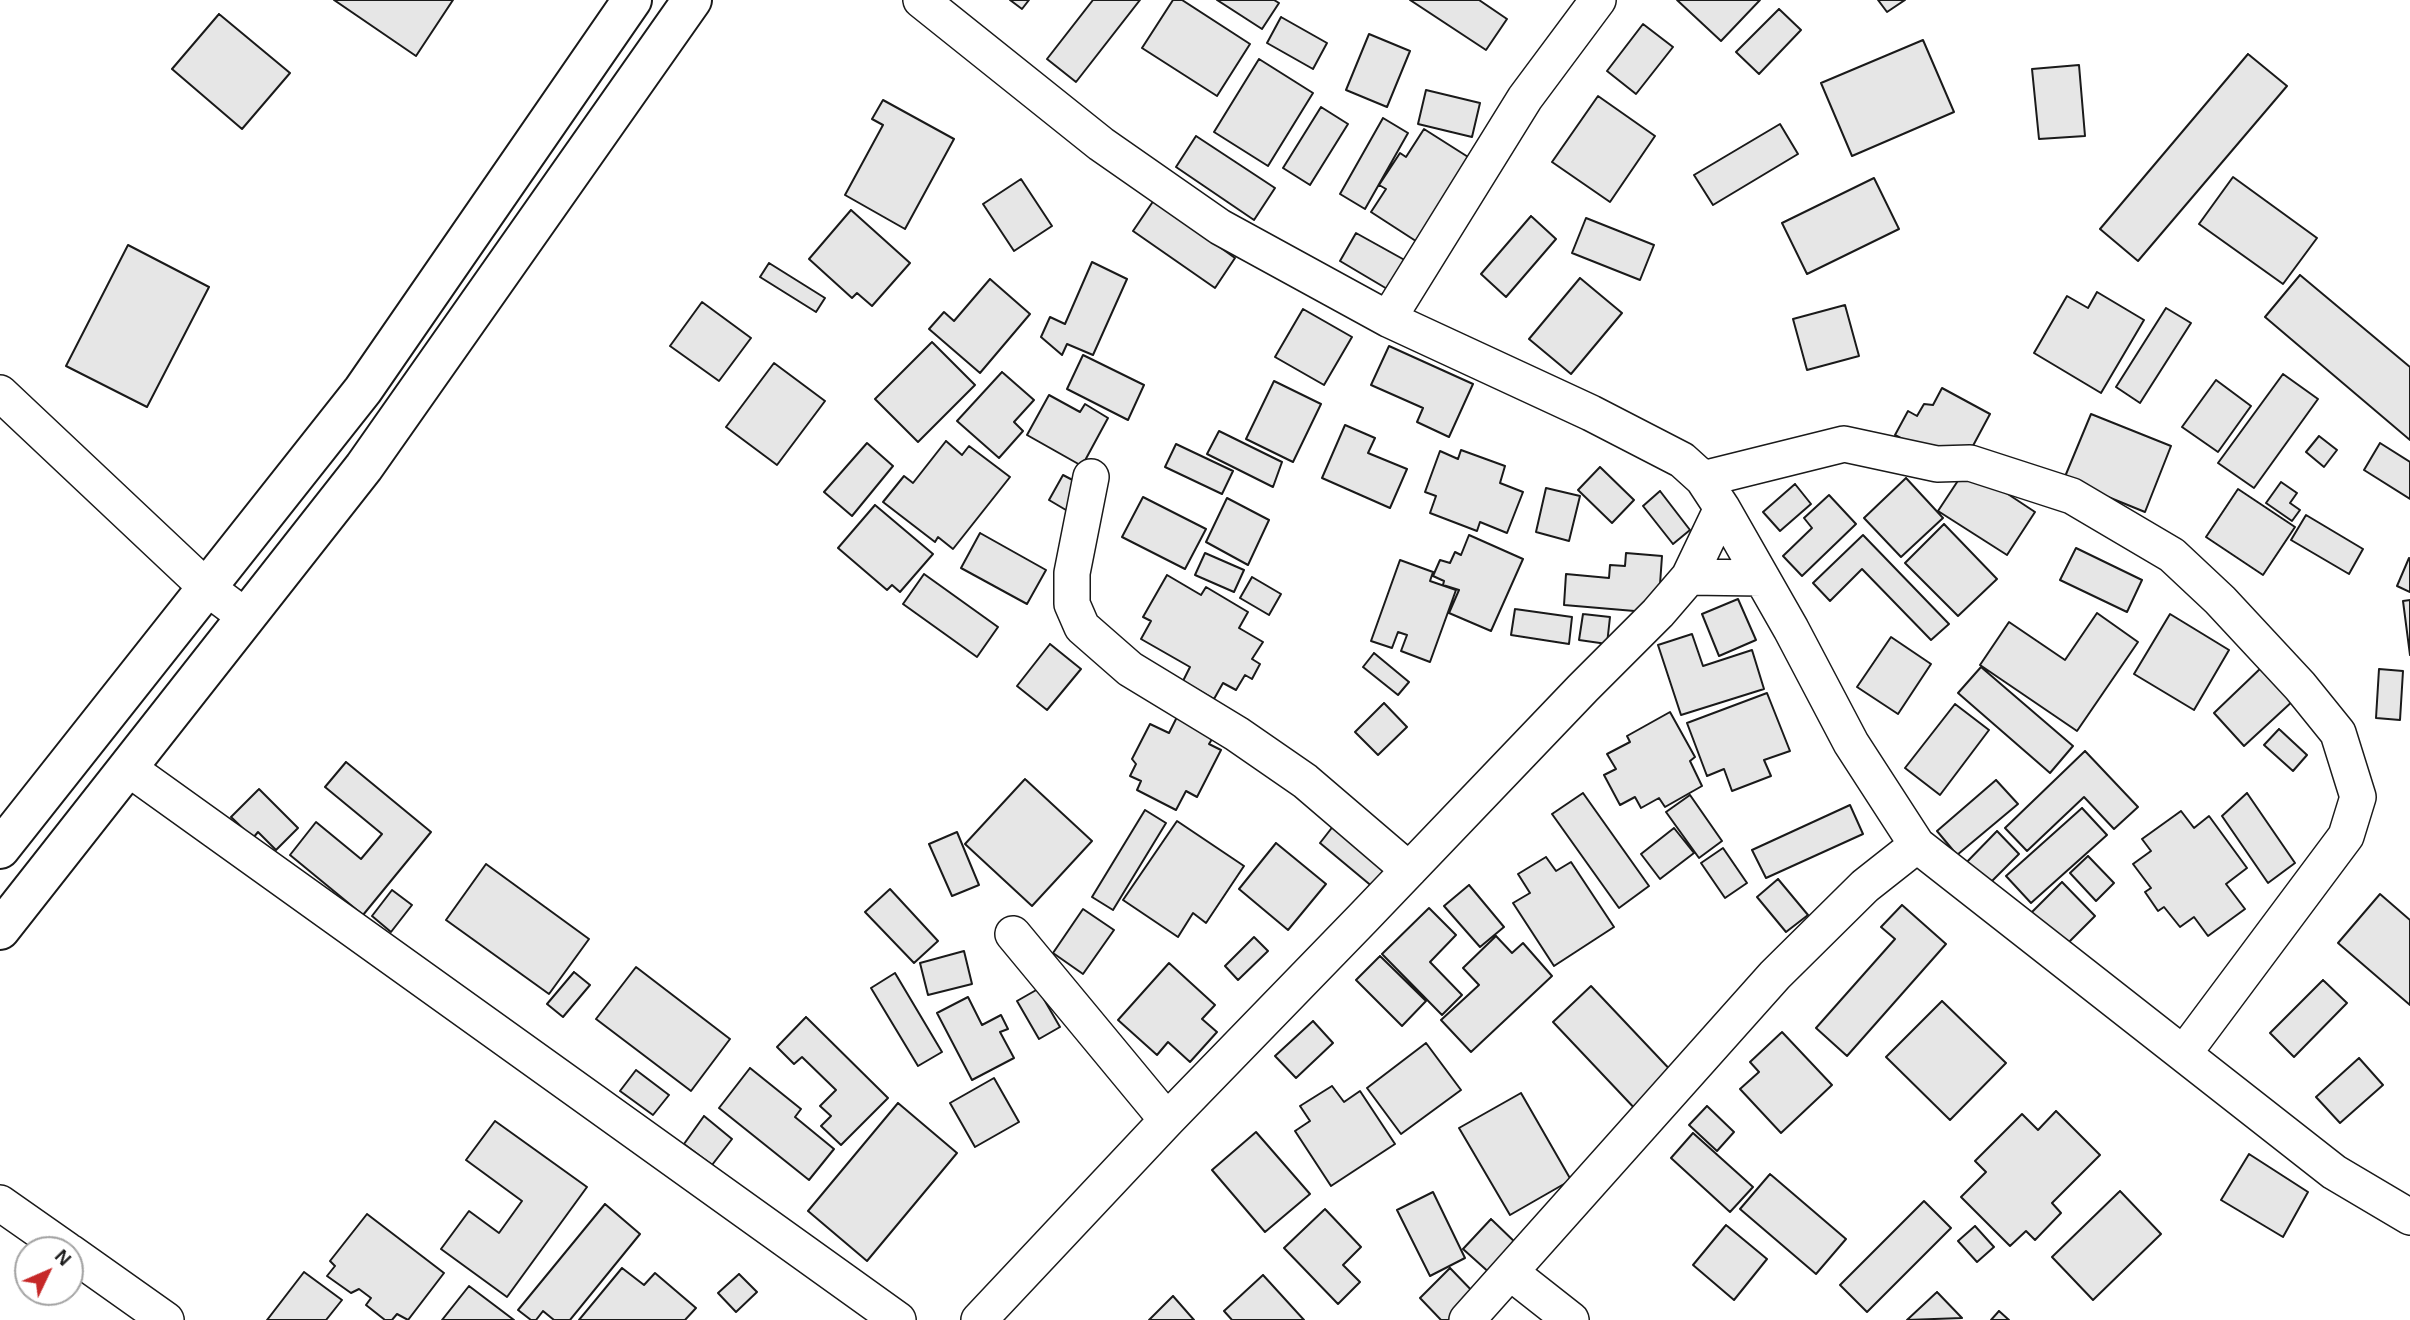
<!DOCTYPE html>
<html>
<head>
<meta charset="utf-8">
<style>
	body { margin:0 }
	#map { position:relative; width:2410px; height:1320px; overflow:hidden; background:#fff; font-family:Helvetica,sans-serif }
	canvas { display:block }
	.north { position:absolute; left:14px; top:1236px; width:70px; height:70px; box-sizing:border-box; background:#fff; border:2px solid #a3a3a3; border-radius:50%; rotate:46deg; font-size:19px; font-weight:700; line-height:28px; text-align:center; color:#1a1a1a }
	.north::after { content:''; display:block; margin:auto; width:24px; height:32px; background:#c62828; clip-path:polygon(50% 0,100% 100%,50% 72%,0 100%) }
</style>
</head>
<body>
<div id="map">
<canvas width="2410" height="1320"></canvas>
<div class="north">N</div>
</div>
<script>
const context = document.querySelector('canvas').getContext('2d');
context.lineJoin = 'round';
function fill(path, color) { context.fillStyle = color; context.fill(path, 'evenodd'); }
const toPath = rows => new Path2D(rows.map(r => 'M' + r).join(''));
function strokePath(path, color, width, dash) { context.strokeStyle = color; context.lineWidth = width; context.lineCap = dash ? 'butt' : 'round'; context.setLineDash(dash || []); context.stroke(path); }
const building = toPath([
	[334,0,453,0,416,56,334,0],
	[1010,0,1029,0,1022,9,1010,0],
	[1093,0,1140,0,1076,82,1047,59,1093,0],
	[1173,0,1182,0,1250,44,1217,96,1142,48,1173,0],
	[1217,0,1274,0,1279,3,1262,29,1217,0],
	[1410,0,1479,0,1507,19,1486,50,1410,0],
	[1677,0,1760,0,1721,41,1677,0],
	[1878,0,1905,0,1887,12,1878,0],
	[1779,9,1801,30,1759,74,1736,52,1779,9],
	[219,14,290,73,242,129,172,69,219,14],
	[1281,17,1327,43,1313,69,1267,43,1281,17],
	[1643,24,1673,47,1636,94,1607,71,1643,24],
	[1369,34,1410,51,1387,107,1346,90,1369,34],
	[1923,40,1954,112,1852,156,1821,83,1923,40],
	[2248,54,2287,86,2138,261,2100,229,2248,54],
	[1259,59,1313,93,1268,166,1214,132,1259,59],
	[2079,65,2085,136,2039,139,2032,69,2079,65],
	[1426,90,1480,103,1472,137,1418,124,1426,90],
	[1598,96,1655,136,1610,202,1552,162,1598,96],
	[883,100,954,139,905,229,845,195,883,125,872,119,883,100],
	[1321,107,1348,124,1310,185,1283,168,1321,107],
	[1383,118,1408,133,1365,209,1340,194,1383,118],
	[1780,124,1798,154,1713,205,1694,175,1780,124],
	[1424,129,1476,162,1422,245,1371,212,1386,189,1379,185,1400,153,1406,157,1424,129],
	[1196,136,1275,188,1254,220,1176,167,1196,136],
	[2233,177,2317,238,2283,284,2199,224,2233,177],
	[1874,178,1899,229,1807,274,1782,223,1874,178],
	[1021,179,1052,226,1014,251,983,204,1021,179],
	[1154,200,1235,258,1215,288,1133,231,1154,200],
	[851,210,910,263,872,306,857,293,852,298,809,259,851,210],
	[1531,216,1556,239,1506,297,1481,274,1531,216],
	[1586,218,1654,245,1640,280,1572,253,1586,218],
	[1356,233,1410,263,1394,293,1340,261,1356,233],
	[128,245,209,287,147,407,66,366,128,245],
	[1092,262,1127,279,1093,355,1067,344,1062,355,1041,337,1050,317,1065,324,1092,262],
	[769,263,825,298,816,312,760,277,769,263],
	[2300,275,2410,367,2410,440,2265,317,2300,275],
	[1580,278,1622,313,1571,374,1529,339,1580,278],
	[990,279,1030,314,980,373,929,329,944,312,954,321,990,279],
	[2097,292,2144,320,2101,393,2034,353,2067,296,2088,308,2097,292],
	[702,302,751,338,719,381,670,346,702,302],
	[1845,305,1859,356,1807,370,1793,319,1845,305],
	[2166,308,2191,323,2140,403,2116,387,2166,308],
	[1303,309,1352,337,1324,385,1275,357,1303,309],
	[932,342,975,385,918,442,875,399,932,342],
	[1389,346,1473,384,1449,437,1417,422,1423,408,1371,385,1389,346],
	[1083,355,1144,385,1128,420,1067,389,1083,355],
	[774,363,825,401,777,465,726,427,774,363],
	[1002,372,1034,400,1014,422,1023,431,999,458,957,421,1002,372],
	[2283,374,2318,399,2254,488,2218,463,2283,374],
	[2216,380,2251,406,2218,452,2182,427,2216,380],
	[1274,381,1321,404,1293,462,1246,439,1274,381],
	[1942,388,1990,414,1960,470,1895,435,1908,411,1917,416,1924,404,1933,405,1942,388],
	[1049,395,1080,412,1085,404,1108,418,1082,466,1027,435,1049,395],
	[2091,414,2171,446,2145,512,2064,479,2091,414],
	[1345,425,1375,438,1368,453,1407,469,1390,508,1322,478,1345,425],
	[1219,431,1282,462,1273,487,1207,454,1219,431],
	[2319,436,2337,450,2324,467,2306,452,2319,436],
	[946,441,962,455,969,446,1010,477,953,549,938,537,935,542,883,502,904,476,913,483,946,441],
	[867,443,893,466,852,516,824,492,867,443],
	[2380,443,2410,462,2410,499,2364,470,2380,443],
	[1176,444,1233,471,1222,494,1165,467,1176,444],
	[1461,450,1505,466,1500,483,1523,492,1507,533,1480,522,1477,531,1430,513,1436,496,1425,492,1440,451,1458,459,1461,450],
	[1600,467,1634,500,1612,523,1578,490,1600,467],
	[1967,467,2035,512,2007,555,1938,511,1967,467],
	[1063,475,1086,487,1071,513,1049,500,1063,475],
	[1906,478,1943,518,1901,557,1864,518,1906,478],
	[2281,482,2297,493,2290,503,2300,510,2292,521,2266,503,2281,482],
	[1795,484,1811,504,1780,531,1763,512,1795,484],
	[1546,488,1580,496,1569,541,1536,532,1546,488],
	[2238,489,2295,527,2263,575,2206,537,2238,489],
	[1660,491,1690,530,1673,544,1643,506,1660,491],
	[1829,495,1856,524,1802,576,1783,556,1812,528,1804,518,1829,495],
	[1143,497,1206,529,1185,569,1122,537,1143,497],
	[1227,498,1269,520,1248,565,1206,542,1227,498],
	[875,505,933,554,900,592,892,585,887,590,838,548,875,505],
	[2306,515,2363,549,2349,574,2291,540,2306,515],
	[1944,524,1997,579,1958,616,1905,563,1944,524],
	[980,533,1046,570,1027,604,961,568,980,533],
	[1469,535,1523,559,1491,631,1449,613,1459,590,1443,585,1444,581,1433,576,1440,560,1450,563,1455,552,1461,555,1469,535],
	[1863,535,1949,624,1931,640,1862,569,1830,601,1813,583,1863,535],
	[2076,548,2142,580,2127,612,2060,580,2076,548],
	[1205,553,1244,570,1234,592,1195,575,1205,553],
	[1626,553,1662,556,1658,613,1564,605,1566,574,1609,578,1610,565,1625,566,1626,553],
	[2409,558,2410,559,2410,592,2397,586,2409,558],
	[1400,560,1433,572,1430,581,1456,590,1430,662,1401,651,1407,635,1398,632,1392,648,1371,641,1400,560],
	[924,574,998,627,977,657,903,604,924,574],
	[1167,575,1201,595,1206,587,1248,612,1239,628,1263,642,1252,659,1260,664,1252,679,1245,675,1236,690,1223,683,1214,699,1183,681,1190,667,1141,639,1151,621,1143,617,1167,575],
	[1252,577,1281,594,1269,615,1240,598,1252,577],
	[1738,599,1756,640,1719,656,1702,614,1738,599],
	[2410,600,2410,655,2403,601,2410,600],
	[1515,609,1572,617,1569,644,1511,635,1515,609],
	[2097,613,2138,642,2077,731,1980,665,2009,622,2065,660,2097,613],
	[1583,614,1610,617,1607,644,1579,640,1583,614],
	[2170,614,2229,650,2194,710,2134,674,2170,614],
	[1692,634,1703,666,1752,650,1764,689,1681,715,1658,645,1692,634],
	[1891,637,1931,664,1898,714,1857,687,1891,637],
	[1050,644,1081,669,1047,710,1017,686,1050,644],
	[1374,653,1409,682,1398,695,1363,667,1374,653],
	[2263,666,2295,699,2244,746,2214,713,2263,666],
	[1981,667,2073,746,2050,773,1958,693,1981,667],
	[2379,669,2403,671,2400,720,2376,718,2379,669],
	[1767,693,1790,751,1764,760,1771,776,1732,791,1724,769,1707,776,1687,723,1767,693],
	[1384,703,1407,727,1378,755,1355,732,1384,703],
	[1955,704,1989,730,1940,795,1905,768,1955,704],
	[1180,711,1217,731,1209,744,1221,750,1197,797,1186,791,1176,810,1137,790,1141,781,1130,776,1136,764,1132,759,1150,724,1169,733,1180,711],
	[1670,712,1695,757,1690,761,1702,786,1665,807,1659,798,1641,808,1635,797,1620,805,1604,775,1616,769,1607,754,1630,742,1627,736,1670,712],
	[2279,729,2307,755,2293,771,2264,745,2279,729],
	[2085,751,2138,807,2114,829,2084,797,2027,851,2005,828,2085,751],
	[346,762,431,832,363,915,290,855,316,822,361,859,382,834,325,787,346,762],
	[1025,779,1092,841,1032,906,965,844,1025,779],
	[1996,780,2018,804,1957,855,1937,831,1996,780],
	[259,789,298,828,276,850,258,832,253,838,231,817,259,789],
	[1583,793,1649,886,1619,908,1552,814,1583,793],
	[2247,793,2295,863,2268,883,2222,816,2247,793],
	[1690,795,1722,841,1699,858,1666,812,1690,795],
	[1850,805,1863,834,1766,878,1752,850,1850,805],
	[2082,808,2107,835,2031,903,2006,876,2082,808],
	[1145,810,1166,823,1113,910,1092,897,1145,810],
	[2181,811,2194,828,2209,816,2247,868,2226,884,2245,909,2208,936,2194,917,2180,927,2164,907,2158,911,2145,892,2151,888,2133,864,2151,851,2142,839,2181,811],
	[1177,821,1244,866,1206,923,1193,913,1178,937,1123,900,1177,821],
	[1334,825,1389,870,1374,888,1320,843,1334,825],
	[1674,828,1694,853,1660,879,1641,854,1674,828],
	[1997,831,2019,854,1985,888,1963,866,1997,831],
	[957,832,979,885,952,896,929,844,957,832],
	[1276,843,1326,884,1288,930,1239,889,1276,843],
	[1723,848,1747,883,1725,898,1701,863,1723,848],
	[2088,856,2114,883,2096,901,2070,873,2088,856],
	[1546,857,1556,871,1571,862,1614,927,1554,966,1513,903,1530,893,1518,874,1546,857],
	[486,864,589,939,549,994,446,920,486,864],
	[1778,879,1808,915,1786,932,1757,897,1778,879],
	[2062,882,2095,916,2058,953,2025,919,2062,882],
	[1469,885,1504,927,1480,947,1444,906,1469,885],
	[890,889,938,941,914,963,865,912,890,889],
	[392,890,412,905,391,932,372,916,392,890],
	[2380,894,2410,920,2410,1005,2338,943,2380,894],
	[1902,905,1946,944,1847,1056,1816,1028,1895,939,1881,927,1902,905],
	[1429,908,1456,935,1430,962,1462,995,1442,1015,1382,954,1429,908],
	[1083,909,1114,930,1083,974,1053,953,1083,909],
	[1496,936,1512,953,1523,943,1552,976,1471,1052,1441,1020,1479,985,1463,968,1496,936],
	[1254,937,1268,951,1238,980,1225,966,1254,937],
	[964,951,972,984,928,995,920,963,964,951],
	[1380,956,1426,1001,1402,1026,1356,980,1380,956],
	[1169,963,1215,1005,1202,1019,1217,1032,1190,1062,1168,1042,1157,1055,1118,1020,1169,963],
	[636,967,730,1039,691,1091,596,1019,636,967],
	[574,972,590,985,563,1017,547,1004,574,972],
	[895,973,942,1052,918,1066,871,988,895,973],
	[2323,980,2347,1003,2294,1057,2270,1033,2323,980],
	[1591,986,1677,1077,1639,1113,1553,1022,1591,986],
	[1038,989,1060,1027,1039,1039,1017,1001,1038,989],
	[968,997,982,1025,1001,1015,1008,1029,1000,1032,1014,1058,972,1080,937,1013,968,997],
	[1942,1001,2006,1063,1950,1120,1886,1057,1942,1001],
	[806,1017,888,1098,841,1145,821,1126,831,1116,820,1106,836,1090,802,1057,794,1064,777,1047,806,1017],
	[1313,1021,1333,1043,1296,1078,1275,1056,1313,1021],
	[1782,1032,1832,1085,1781,1133,1740,1089,1759,1072,1750,1062,1782,1032],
	[1426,1043,1461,1090,1401,1134,1367,1088,1426,1043],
	[2359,1058,2383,1085,2340,1123,2316,1097,2359,1058],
	[750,1068,801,1109,795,1117,834,1149,809,1180,719,1108,750,1068],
	[636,1070,669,1095,653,1115,620,1091,636,1070],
	[994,1078,1019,1122,975,1147,950,1103,994,1078],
	[1332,1086,1344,1102,1360,1091,1395,1144,1331,1186,1295,1131,1310,1121,1300,1106,1332,1086],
	[1521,1093,1571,1180,1510,1215,1459,1128,1521,1093],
	[898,1103,957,1153,867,1261,808,1211,898,1103],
	[1707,1106,1734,1132,1717,1151,1689,1125,1707,1106],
	[2056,1111,2100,1155,2052,1203,2061,1213,2035,1240,2026,1231,2010,1246,1961,1197,1986,1172,1975,1161,2022,1114,2038,1130,2056,1111],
	[704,1116,732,1139,712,1165,684,1144,704,1116],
	[495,1121,587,1187,507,1297,441,1249,469,1211,499,1233,522,1201,466,1160,495,1121],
	[1256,1132,1310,1194,1265,1232,1212,1170,1256,1132],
	[1693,1133,1753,1187,1730,1212,1671,1158,1693,1133],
	[2249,1154,2308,1192,2283,1237,2221,1200,2249,1154],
	[1770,1174,1846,1239,1816,1274,1740,1209,1770,1174],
	[2120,1191,2161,1234,2093,1300,2052,1257,2120,1191],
	[1433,1192,1465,1258,1430,1276,1397,1210,1433,1192],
	[1924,1201,1951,1228,1867,1312,1840,1285,1924,1201],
	[605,1204,640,1234,570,1320,554,1320,543,1311,536,1320,531,1320,518,1310,605,1204],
	[1325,1209,1361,1247,1343,1265,1360,1282,1338,1304,1284,1248,1325,1209],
	[367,1214,444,1273,408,1320,397,1314,392,1320,385,1320,366,1305,371,1298,359,1289,351,1293,327,1276,335,1266,330,1261,367,1214],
	[1491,1219,1519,1246,1492,1275,1463,1249,1491,1219],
	[1726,1225,1767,1259,1734,1300,1693,1265,1726,1225],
	[1975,1226,1994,1247,1977,1262,1958,1241,1975,1226],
	[622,1268,644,1285,655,1273,696,1308,685,1320,579,1320,622,1268],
	[1450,1268,1476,1295,1450,1320,1441,1320,1420,1298,1450,1268],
	[304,1272,342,1300,326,1320,267,1320,304,1272],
	[739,1274,757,1292,736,1312,718,1293,739,1274],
	[1263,1275,1304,1320,1232,1320,1224,1311,1263,1275],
	[469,1286,514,1320,442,1320,469,1286],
	[1937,1292,1962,1318,1907,1320,1937,1292],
	[1173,1296,1194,1320,1149,1320,1173,1296],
	[1999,1311,2009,1320,1991,1320,1999,1311]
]);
const minor = toPath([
	[921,0,1101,144,1220,227,1388,319,1591,413,1682,460,1703,479,1722,508,1791,629,1851,743,1917,845,1865,886,1775,975,1467,1320],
	[1388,319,1525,98,1598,0],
	[0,393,206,587,246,617],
	[1091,477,1072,573,1072,604,1082,627,1130,669,1237,734,1305,781,1409,870],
	[1703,479,1844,444,1937,464,1970,463,2072,496,2172,555,2220,600,2300,686,2338,733,2358,797,2346,836,2184,1053],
	[1689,577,1762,578],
	[128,768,898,1320],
	[1917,845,2334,1172,2410,1217],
	[1013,934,1167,1120],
	[0,1203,67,1250],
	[70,1252,166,1320],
	[1510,1272,1571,1320],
	[979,1320,1167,1120,1363,918,1583,688,1658,613,1689,577,1722,508]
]);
const secondary = toPath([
	[0,849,363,390,632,0],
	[0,930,364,467,692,0]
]);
fill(building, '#e6e6e6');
strokePath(building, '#1a1a1a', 2);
strokePath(minor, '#1a1a1a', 38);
strokePath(secondary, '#1a1a1a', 42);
strokePath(minor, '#fff', 35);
strokePath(secondary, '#fff', 38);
</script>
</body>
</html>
